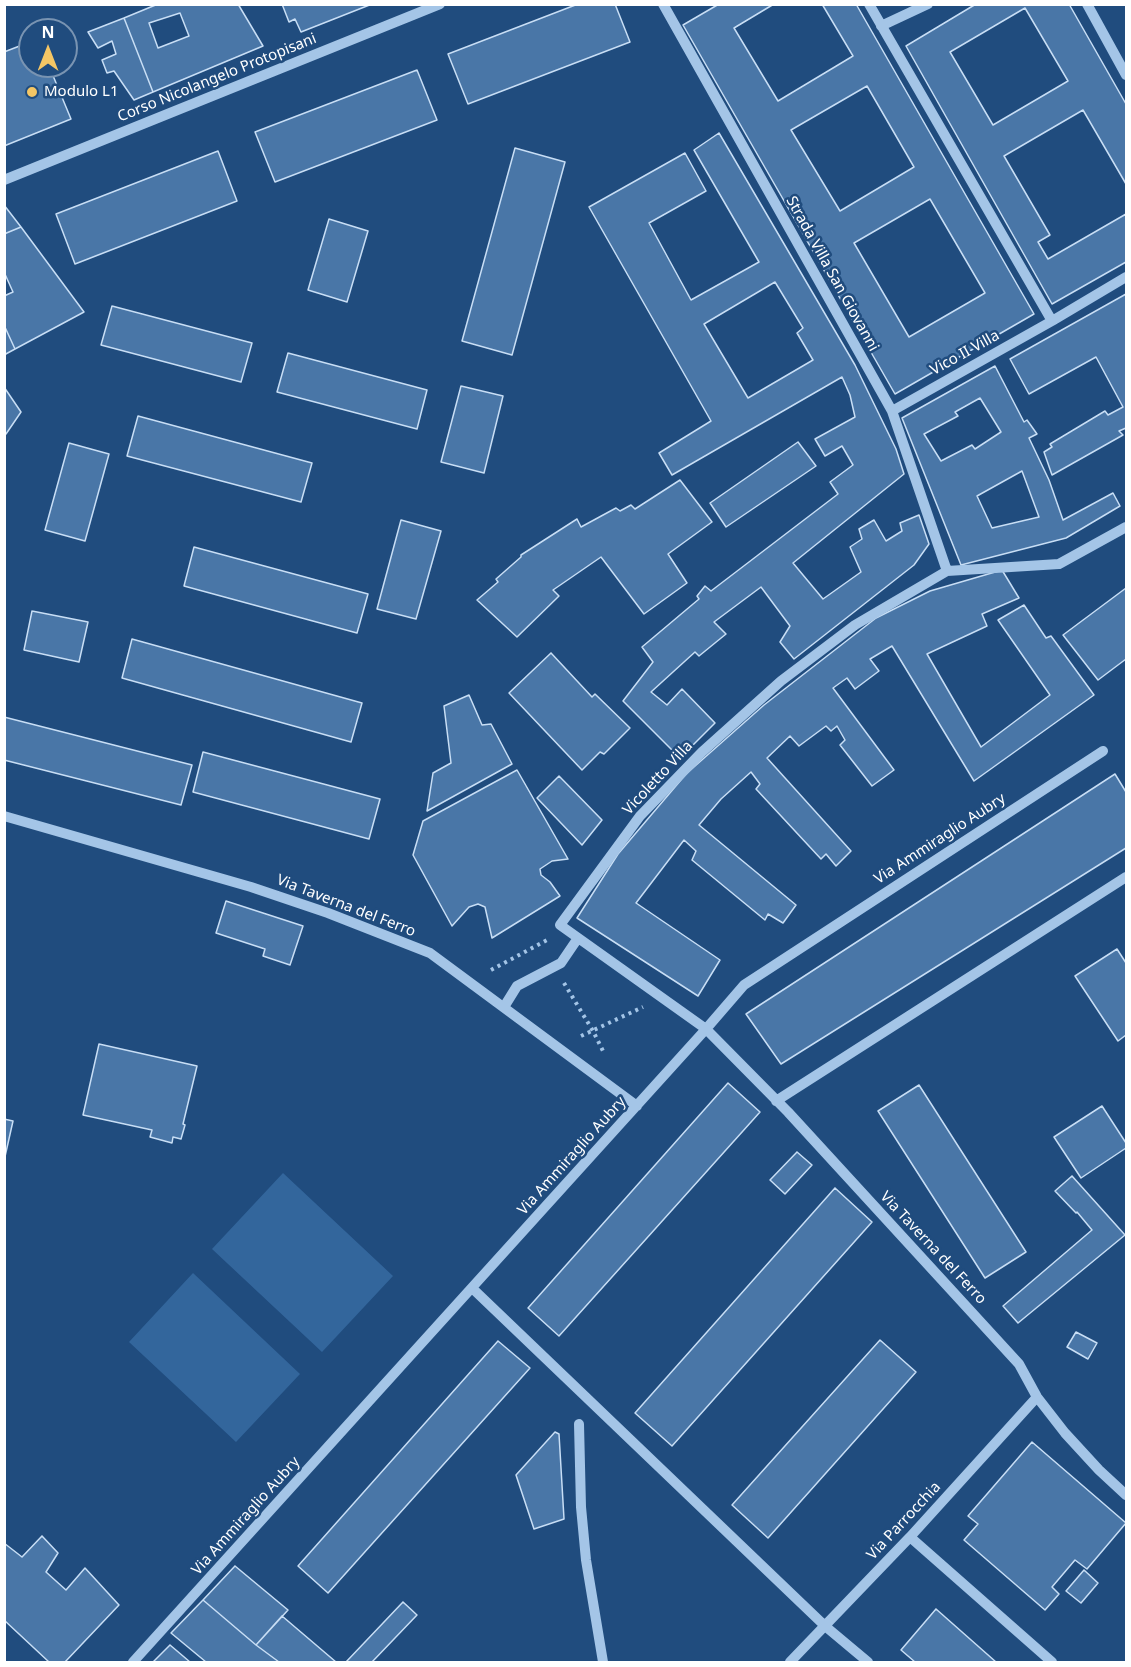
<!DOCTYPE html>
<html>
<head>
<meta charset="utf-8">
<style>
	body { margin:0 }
	#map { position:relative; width:1131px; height:1667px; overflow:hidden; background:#204c7e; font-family:"Noto Sans",sans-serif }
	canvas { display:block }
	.frame { position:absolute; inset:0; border:6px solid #fff; pointer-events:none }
	.north { position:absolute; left:18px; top:18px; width:60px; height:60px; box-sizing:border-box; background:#204c7e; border:2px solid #7994b2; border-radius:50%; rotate:0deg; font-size:16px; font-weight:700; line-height:24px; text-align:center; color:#fff }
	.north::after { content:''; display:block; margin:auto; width:21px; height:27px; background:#f4c665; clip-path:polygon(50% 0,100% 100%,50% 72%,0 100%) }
</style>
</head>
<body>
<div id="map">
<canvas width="1131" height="1667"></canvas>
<div class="frame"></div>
<div class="north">N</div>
</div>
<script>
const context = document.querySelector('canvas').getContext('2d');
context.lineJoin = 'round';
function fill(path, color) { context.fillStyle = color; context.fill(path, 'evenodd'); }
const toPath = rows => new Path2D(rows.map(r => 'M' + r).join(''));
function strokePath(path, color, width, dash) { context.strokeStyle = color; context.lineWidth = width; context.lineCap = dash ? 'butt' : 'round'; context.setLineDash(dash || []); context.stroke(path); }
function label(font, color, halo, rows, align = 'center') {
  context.font = font + ' "Noto Sans",sans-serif'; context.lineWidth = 5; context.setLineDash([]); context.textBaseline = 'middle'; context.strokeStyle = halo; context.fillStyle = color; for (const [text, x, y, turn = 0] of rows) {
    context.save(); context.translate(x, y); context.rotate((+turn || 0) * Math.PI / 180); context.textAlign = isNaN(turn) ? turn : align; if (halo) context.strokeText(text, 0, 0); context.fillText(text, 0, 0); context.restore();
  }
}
const green = toPath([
	[283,1173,393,1276,322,1352,212,1249],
	[193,1273,300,1374,236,1442,129,1342]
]);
const building = toPath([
	[158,4,238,4,263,46,153,92,124,18,158,4],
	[180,13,189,36,158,48,149,23,180,13],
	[282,4,372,4,301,32,295,19,289,22,282,4],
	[578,4,615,4,630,42,468,104,448,54,578,4],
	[719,4,774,4,734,28,778,101,853,56,822,4,856,4,1034,314,895,394,683,25,719,4],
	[867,86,914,167,840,211,791,130,867,86],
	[930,199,985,293,909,337,854,243,930,199],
	[976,4,1069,4,1126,104,1126,184,1083,110,1004,156,1050,235,1038,242,1048,259,1126,214,1126,262,1052,304,906,46,976,4],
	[1025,8,1068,81,993,125,950,52,1025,8],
	[124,18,153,92,134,100,114,71,107,73,102,60,116,54,112,41,98,48,88,32,124,18],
	[30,42,30,66,49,66,71,119,4,146,4,52,30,42],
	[417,70,437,120,275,182,255,132,417,70],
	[719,133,855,365,896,449,904,474,793,563,823,599,861,572,850,547,862,539,859,529,874,520,886,541,902,531,900,523,919,515,929,544,914,565,794,659,780,642,790,626,761,587,714,622,726,634,699,656,695,652,651,692,667,705,682,689,715,723,680,758,623,701,653,662,642,647,699,599,697,596,705,586,711,591,838,494,830,482,853,465,842,446,825,456,815,439,855,417,850,395,842,377,672,475,659,453,711,421,589,207,685,153,706,191,649,223,691,300,759,262,694,150,719,133],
	[775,282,803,328,797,333,813,360,748,398,704,324,775,282],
	[515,148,565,162,512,355,462,341,515,148],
	[218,151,237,201,75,264,56,214,218,151],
	[4,205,21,227,4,234,4,205],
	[329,219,368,231,347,302,308,290,329,219],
	[21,227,84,312,15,349,4,325,4,296,13,292,4,272,4,234,21,227],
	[1126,294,1126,428,1119,431,1123,435,1052,475,1044,452,1052,447,1050,444,1105,411,1108,415,1123,407,1096,357,1029,394,1010,359,1126,294],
	[112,306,252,343,241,382,101,345,112,306],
	[4,325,15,349,4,355,4,325],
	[288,353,427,390,417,429,277,392,288,353],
	[995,366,1024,422,1027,420,1037,434,1029,438,1049,480,1063,520,1113,493,1120,506,1066,538,961,565,902,418,995,366],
	[980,398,1001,432,975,449,972,445,941,461,924,434,958,416,955,412,980,398],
	[1022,471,1039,517,992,528,977,496,1022,471],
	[461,386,503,396,484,473,441,462,461,386],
	[4,387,21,412,6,434,4,432,4,387],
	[138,416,312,463,301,502,127,456,138,416],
	[798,442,816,466,726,527,710,503,798,442],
	[69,443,109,454,85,541,45,530,69,443],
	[680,480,712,522,668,554,687,583,644,614,601,557,553,590,559,596,517,637,477,600,498,582,496,579,521,557,521,555,577,519,581,527,616,508,620,511,631,505,635,509,680,480],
	[401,520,441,531,416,619,377,609,401,520],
	[194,547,368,594,357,633,184,586,194,547],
	[1002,570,1019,598,982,614,987,626,927,654,981,747,1050,695,998,620,1024,605,1046,638,1051,636,1094,695,974,781,892,646,870,659,879,671,855,689,847,678,833,688,894,770,872,786,840,745,845,740,837,726,831,731,826,726,799,746,790,736,767,758,851,851,836,866,826,854,821,859,756,789,760,784,751,772,721,799,699,825,796,905,783,923,768,914,765,920,692,860,696,851,684,840,636,903,720,960,698,996,577,918,618,854,686,774,764,705,876,618,930,591,1002,570],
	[1126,588,1126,659,1098,680,1063,635,1126,588],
	[32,611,88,622,79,662,24,650,32,611],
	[132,639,362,703,351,742,122,678,132,639],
	[551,653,592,697,595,694,630,728,604,754,600,752,582,770,509,693,551,653],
	[469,695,482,725,491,724,512,764,427,811,433,773,451,763,444,706,469,695],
	[4,717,192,765,181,805,4,760,4,717],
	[203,752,380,799,369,839,193,792,203,752],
	[517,770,568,859,552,861,540,869,541,875,550,882,560,896,492,938,485,907,478,904,469,907,452,926,413,855,423,821,517,770],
	[1115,774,1126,792,1126,848,781,1064,746,1014,1115,774],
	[559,776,602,820,582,845,537,798,559,776],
	[226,901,303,926,290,965,263,956,265,949,216,933,226,901],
	[1117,949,1126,963,1126,1035,1118,1041,1075,976,1117,949],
	[99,1044,197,1066,183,1124,185,1125,181,1139,173,1137,172,1143,150,1137,152,1130,83,1115,99,1044],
	[728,1083,760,1112,559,1336,528,1308,728,1083],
	[919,1085,1026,1252,985,1278,878,1111,919,1085],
	[1102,1106,1126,1143,1126,1148,1081,1178,1054,1137,1102,1106],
	[4,1119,13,1121,4,1161,4,1119],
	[797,1152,812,1165,785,1194,770,1180,797,1152],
	[1072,1176,1125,1235,1018,1323,1003,1306,1092,1230,1077,1212,1076,1213,1055,1191,1072,1176],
	[835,1188,872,1222,672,1446,635,1413,835,1188],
	[1076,1332,1097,1343,1088,1359,1067,1347,1076,1332],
	[880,1340,916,1372,768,1538,732,1505,880,1340],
	[498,1341,530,1368,328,1593,298,1566,498,1341],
	[555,1432,559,1434,564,1519,534,1529,516,1475,555,1432],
	[1032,1442,1126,1523,1087,1569,1075,1560,1052,1587,1059,1594,1045,1610,964,1540,978,1524,968,1516,1032,1442],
	[42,1536,58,1553,46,1572,66,1590,85,1568,119,1605,65,1662,49,1662,4,1620,4,1543,22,1557,42,1536],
	[235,1566,288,1610,256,1645,203,1600,235,1566],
	[1084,1570,1098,1583,1081,1603,1066,1591,1084,1570],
	[203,1600,256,1645,279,1662,206,1662,171,1633,203,1600],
	[403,1602,417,1615,372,1662,346,1662,403,1602],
	[936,1609,996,1662,915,1662,901,1650,936,1609],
	[282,1616,336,1662,279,1662,256,1645,282,1616],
	[170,1645,190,1662,153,1662,170,1645]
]);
const path = toPath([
	[491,970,549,939],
	[564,983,593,1031,604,1053],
	[581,1036,643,1007]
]);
const minor = toPath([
	[663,4,892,411,947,571],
	[869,4,1052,321],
	[1087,4,1126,75],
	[881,26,928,4],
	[4,180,440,4],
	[892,411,1052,321,1126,277],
	[1126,527,1059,564,947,571,855,625,781,681,702,752,640,816,560,925,706,1029,788,1112,1019,1364,1037,1397,1065,1433,1099,1470,1126,1495],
	[4,816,251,887,328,913,430,953,637,1106],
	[504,1007,517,986,561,963,578,938],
	[776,1101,1126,877],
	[472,1288,825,1626,868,1662],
	[579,1424,581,1507,586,1560,603,1662],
	[910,1537,1052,1662],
	[133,1662,706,1029,744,985,1103,751],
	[790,1662,910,1537,1037,1397]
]);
const markers = [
	[32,92,6,"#f4c665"]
];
const streetNames = [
	["Corso Nicolangelo Protopisani",217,78,-22],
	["Strada Villa San Giovanni",832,274,61],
	["Vico II Villa",965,353,-29],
	["Vicoletto Villa",658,778,-47],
	["Via Ammiraglio Aubry",940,839,-33],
	["Via Taverna del Ferro",346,906,21],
	["Via Ammiraglio Aubry",572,1156,-48],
	["Via Taverna del Ferro",933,1248,47],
	["Via Ammiraglio Aubry",246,1516,-48],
	["Via Parrocchia",904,1521,-47]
];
const poiNames = [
	["Modulo L1",44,92]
];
fill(green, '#33669c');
fill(building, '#4976a7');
strokePath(building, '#c8def5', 1.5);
strokePath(path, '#a4c5e7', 4, [3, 4.5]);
strokePath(minor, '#a4c5e7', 10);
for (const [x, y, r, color] of markers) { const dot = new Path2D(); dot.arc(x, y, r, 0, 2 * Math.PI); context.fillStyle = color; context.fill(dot); strokePath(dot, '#204c7e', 2); }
label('15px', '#fff', '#204c7e', streetNames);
label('15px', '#fff', '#204c7e', poiNames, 'left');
</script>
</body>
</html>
